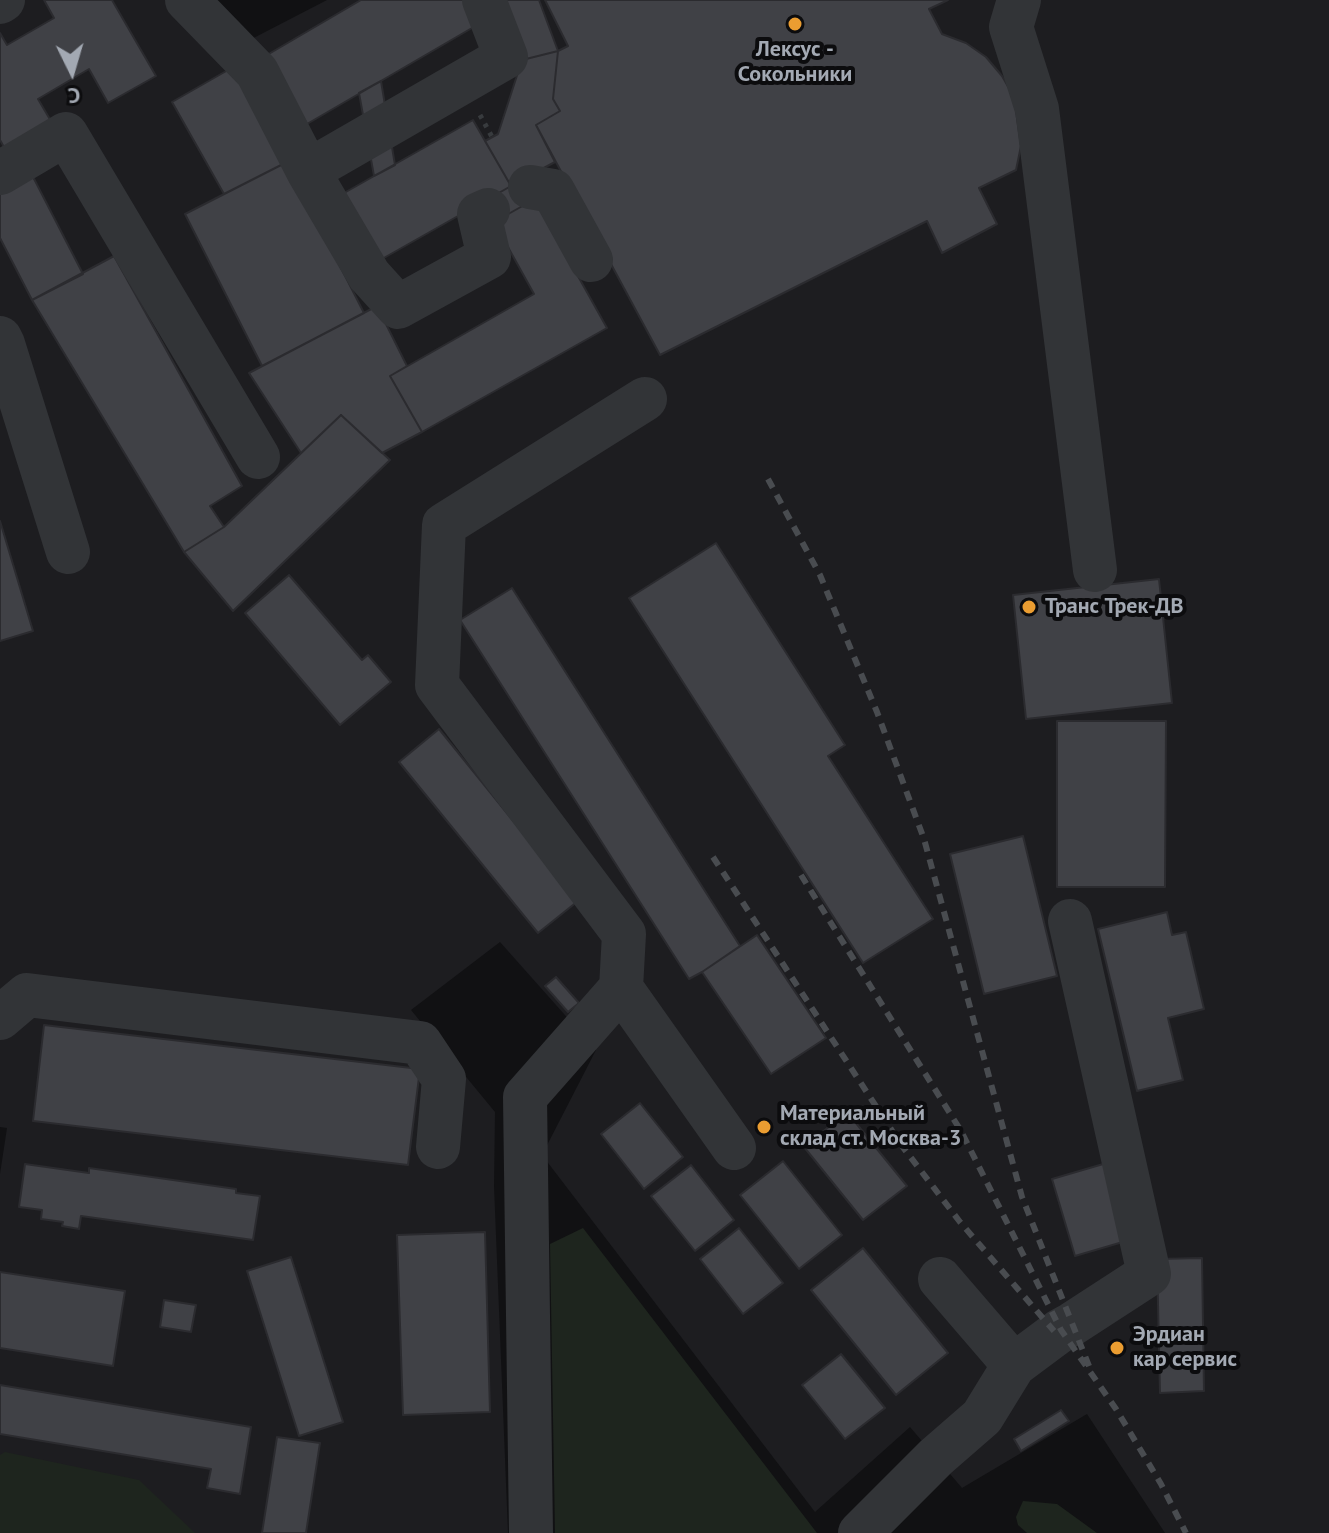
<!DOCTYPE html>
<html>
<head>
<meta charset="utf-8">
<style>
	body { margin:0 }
	#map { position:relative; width:1329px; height:1533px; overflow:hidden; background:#111113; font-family:"PT Sans",sans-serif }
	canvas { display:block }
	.north { position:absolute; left:32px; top:32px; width:80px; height:80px; -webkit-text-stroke:6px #0c0c0e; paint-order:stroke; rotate:175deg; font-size:22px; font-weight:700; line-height:32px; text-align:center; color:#a3a9b3 }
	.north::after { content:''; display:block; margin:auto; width:28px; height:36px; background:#a3a9b3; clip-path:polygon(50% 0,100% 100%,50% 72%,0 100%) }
</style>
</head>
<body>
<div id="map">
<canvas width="1329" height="1533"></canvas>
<div class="north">С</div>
</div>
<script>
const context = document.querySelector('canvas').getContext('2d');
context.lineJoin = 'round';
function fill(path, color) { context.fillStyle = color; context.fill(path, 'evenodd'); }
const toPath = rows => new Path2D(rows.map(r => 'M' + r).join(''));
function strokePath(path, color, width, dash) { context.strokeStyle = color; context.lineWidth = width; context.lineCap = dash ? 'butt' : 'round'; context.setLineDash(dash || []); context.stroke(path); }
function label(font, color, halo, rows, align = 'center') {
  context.font = font + ' "PT Sans",sans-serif'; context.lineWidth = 8; context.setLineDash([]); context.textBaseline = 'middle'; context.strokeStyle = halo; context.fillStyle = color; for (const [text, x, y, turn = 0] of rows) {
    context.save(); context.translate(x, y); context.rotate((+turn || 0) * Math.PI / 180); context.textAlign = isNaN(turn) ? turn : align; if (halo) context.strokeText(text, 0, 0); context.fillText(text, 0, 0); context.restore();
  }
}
const built = toPath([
	[0,0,215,0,240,45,327,0,1329,0,1329,1533,1165,1533,1087,1414,962,1488,910,1427,815,1512,542,1155,596,1050,500,942,411,1010,495,1112,494,1186,508,1533,0,1533,0,1174,7,1128,0,1127]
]);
const green = toPath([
	[583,1228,817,1533,555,1533,550,1244],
	[5,1452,139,1480,195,1533,0,1533,0,1455],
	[1023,1501,1057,1504,1097,1533,1027,1533,1018,1525,1016,1517]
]);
const building = toPath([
	[44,0,112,0,156,76,108,103,89,69,38,99,58,133,11,160,0,140,0,33,7,45,54,18,44,0],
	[361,0,472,0,484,21,307,124,267,55,361,0],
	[499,0,539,0,558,51,522,60,499,0],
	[545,0,948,0,929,9,942,34,966,43,986,57,1002,76,1014,97,1021,146,1016,170,979,188,997,224,942,253,927,221,660,355,536,125,560,111,553,99,558,51,568,46,545,0],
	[558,51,553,99,560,111,536,125,555,162,525,178,535,199,494,222,483,202,511,186,485,141,498,134,522,60,558,51],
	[235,66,287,162,224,194,172,102,235,66],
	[381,81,395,165,374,176,359,93,381,81],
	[473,120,511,186,375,263,337,197,473,120],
	[287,162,364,313,262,366,185,214,287,162],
	[30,171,83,274,32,300,0,238,0,186,30,171],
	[535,199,607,328,422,432,390,376,534,294,494,222,535,199],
	[114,256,242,486,210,506,224,527,184,552,32,300,114,256],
	[377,306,407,366,390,376,422,432,382,453,341,415,301,453,249,373,377,306],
	[341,415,390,460,233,611,184,552,224,527,341,415],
	[0,521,33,631,0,641,0,521],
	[716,543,845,745,828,756,933,919,863,963,629,598,716,543],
	[289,575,362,660,368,655,391,682,340,725,245,613,289,575],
	[1159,579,1172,703,1026,719,1013,595,1159,579],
	[512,588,740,946,702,972,689,979,460,620,512,588],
	[1057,721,1166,721,1165,887,1057,887,1057,721],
	[439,729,578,901,538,933,399,762,439,729],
	[1023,836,1057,976,984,994,950,854,1023,836],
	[1167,912,1172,935,1186,932,1204,1009,1168,1018,1183,1080,1137,1091,1098,929,1167,912],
	[757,935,826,1038,771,1074,702,972,757,935],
	[556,977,579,1003,568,1012,545,986,556,977],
	[44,1025,420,1069,408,1165,33,1121,44,1025],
	[640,1103,683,1157,644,1189,601,1134,640,1103],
	[847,1112,907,1186,863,1220,804,1147,847,1112],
	[783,1161,842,1235,799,1269,740,1195,783,1161],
	[1110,1162,1133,1239,1075,1256,1052,1179,1110,1162],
	[25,1164,89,1173,89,1168,236,1189,236,1193,260,1196,253,1240,81,1216,79,1229,62,1226,63,1222,41,1219,42,1210,19,1207,25,1164],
	[691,1165,734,1220,695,1251,651,1196,691,1165],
	[739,1228,783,1283,743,1314,700,1259,739,1228],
	[485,1232,490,1412,403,1415,397,1235,485,1232],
	[863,1248,948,1353,896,1395,811,1290,863,1248],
	[291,1257,343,1422,299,1436,247,1271,291,1257],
	[1202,1258,1204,1391,1160,1393,1157,1259,1202,1258],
	[0,1272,125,1291,113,1366,0,1348,0,1272],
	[164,1300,196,1305,191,1332,160,1327,164,1300],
	[841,1354,885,1408,845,1439,802,1385,841,1354],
	[0,1385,251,1427,240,1494,207,1488,211,1469,0,1434,0,1385],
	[1061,1410,1069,1421,1021,1451,1014,1439,1061,1410],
	[277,1437,320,1443,306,1533,262,1533,277,1437]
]);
const path = toPath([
	[480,115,492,137]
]);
const minor = toPath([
	[187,0,257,72,308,171,369,275,398,307,489,257,479,214,488,210],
	[1019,0,1011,27,1037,109,1095,570],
	[0,2,3,0],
	[308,171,506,57,484,0],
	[0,173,66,134,258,457],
	[530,187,553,191,591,260],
	[0,338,3,344,68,552],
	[645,399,444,525,437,685,624,934,621,988,734,1148],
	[0,1018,27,995,420,1043,444,1079,438,1147],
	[1014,1365,1061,1330,1072,1324,1149,1274,1070,921],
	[531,1533,525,1097,621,988],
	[860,1533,936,1457,982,1417,1014,1365,940,1279]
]);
const rail = toPath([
	[768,479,820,575,877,712,924,839,1022,1197,1091,1371],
	[713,857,902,1146,960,1222,1054,1331],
	[801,875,961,1131,1061,1330,1116,1409,1161,1484,1186,1533]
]);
const markers = [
	[795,24,8,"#eb9d31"],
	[1029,607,8,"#eb9d31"],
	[764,1127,8,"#eb9d31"],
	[1117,1348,8,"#eb9d31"]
];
const poiNames = [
	["Лексус -",795,50,"center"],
	["Сокольники",795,75,"center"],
	["Транс Трек-ДВ",1045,607],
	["Материальный",780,1114],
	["склад ст. Москва-3",780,1139],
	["Эрдиан",1133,1335],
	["кар сервис",1133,1360]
];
fill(built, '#1d1d20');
fill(green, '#1e251e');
fill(building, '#404146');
strokePath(building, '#2b2b2f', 2);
strokePath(path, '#383b3e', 5, [4, 6]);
strokePath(minor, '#323437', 44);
strokePath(rail, '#494c50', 6, [10, 8]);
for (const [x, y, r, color] of markers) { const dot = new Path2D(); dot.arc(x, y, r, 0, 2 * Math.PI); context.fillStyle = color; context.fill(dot); strokePath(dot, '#0c0c0e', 3); }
label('bold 22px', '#a3a9b3', '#0c0c0e', poiNames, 'left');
</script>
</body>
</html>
